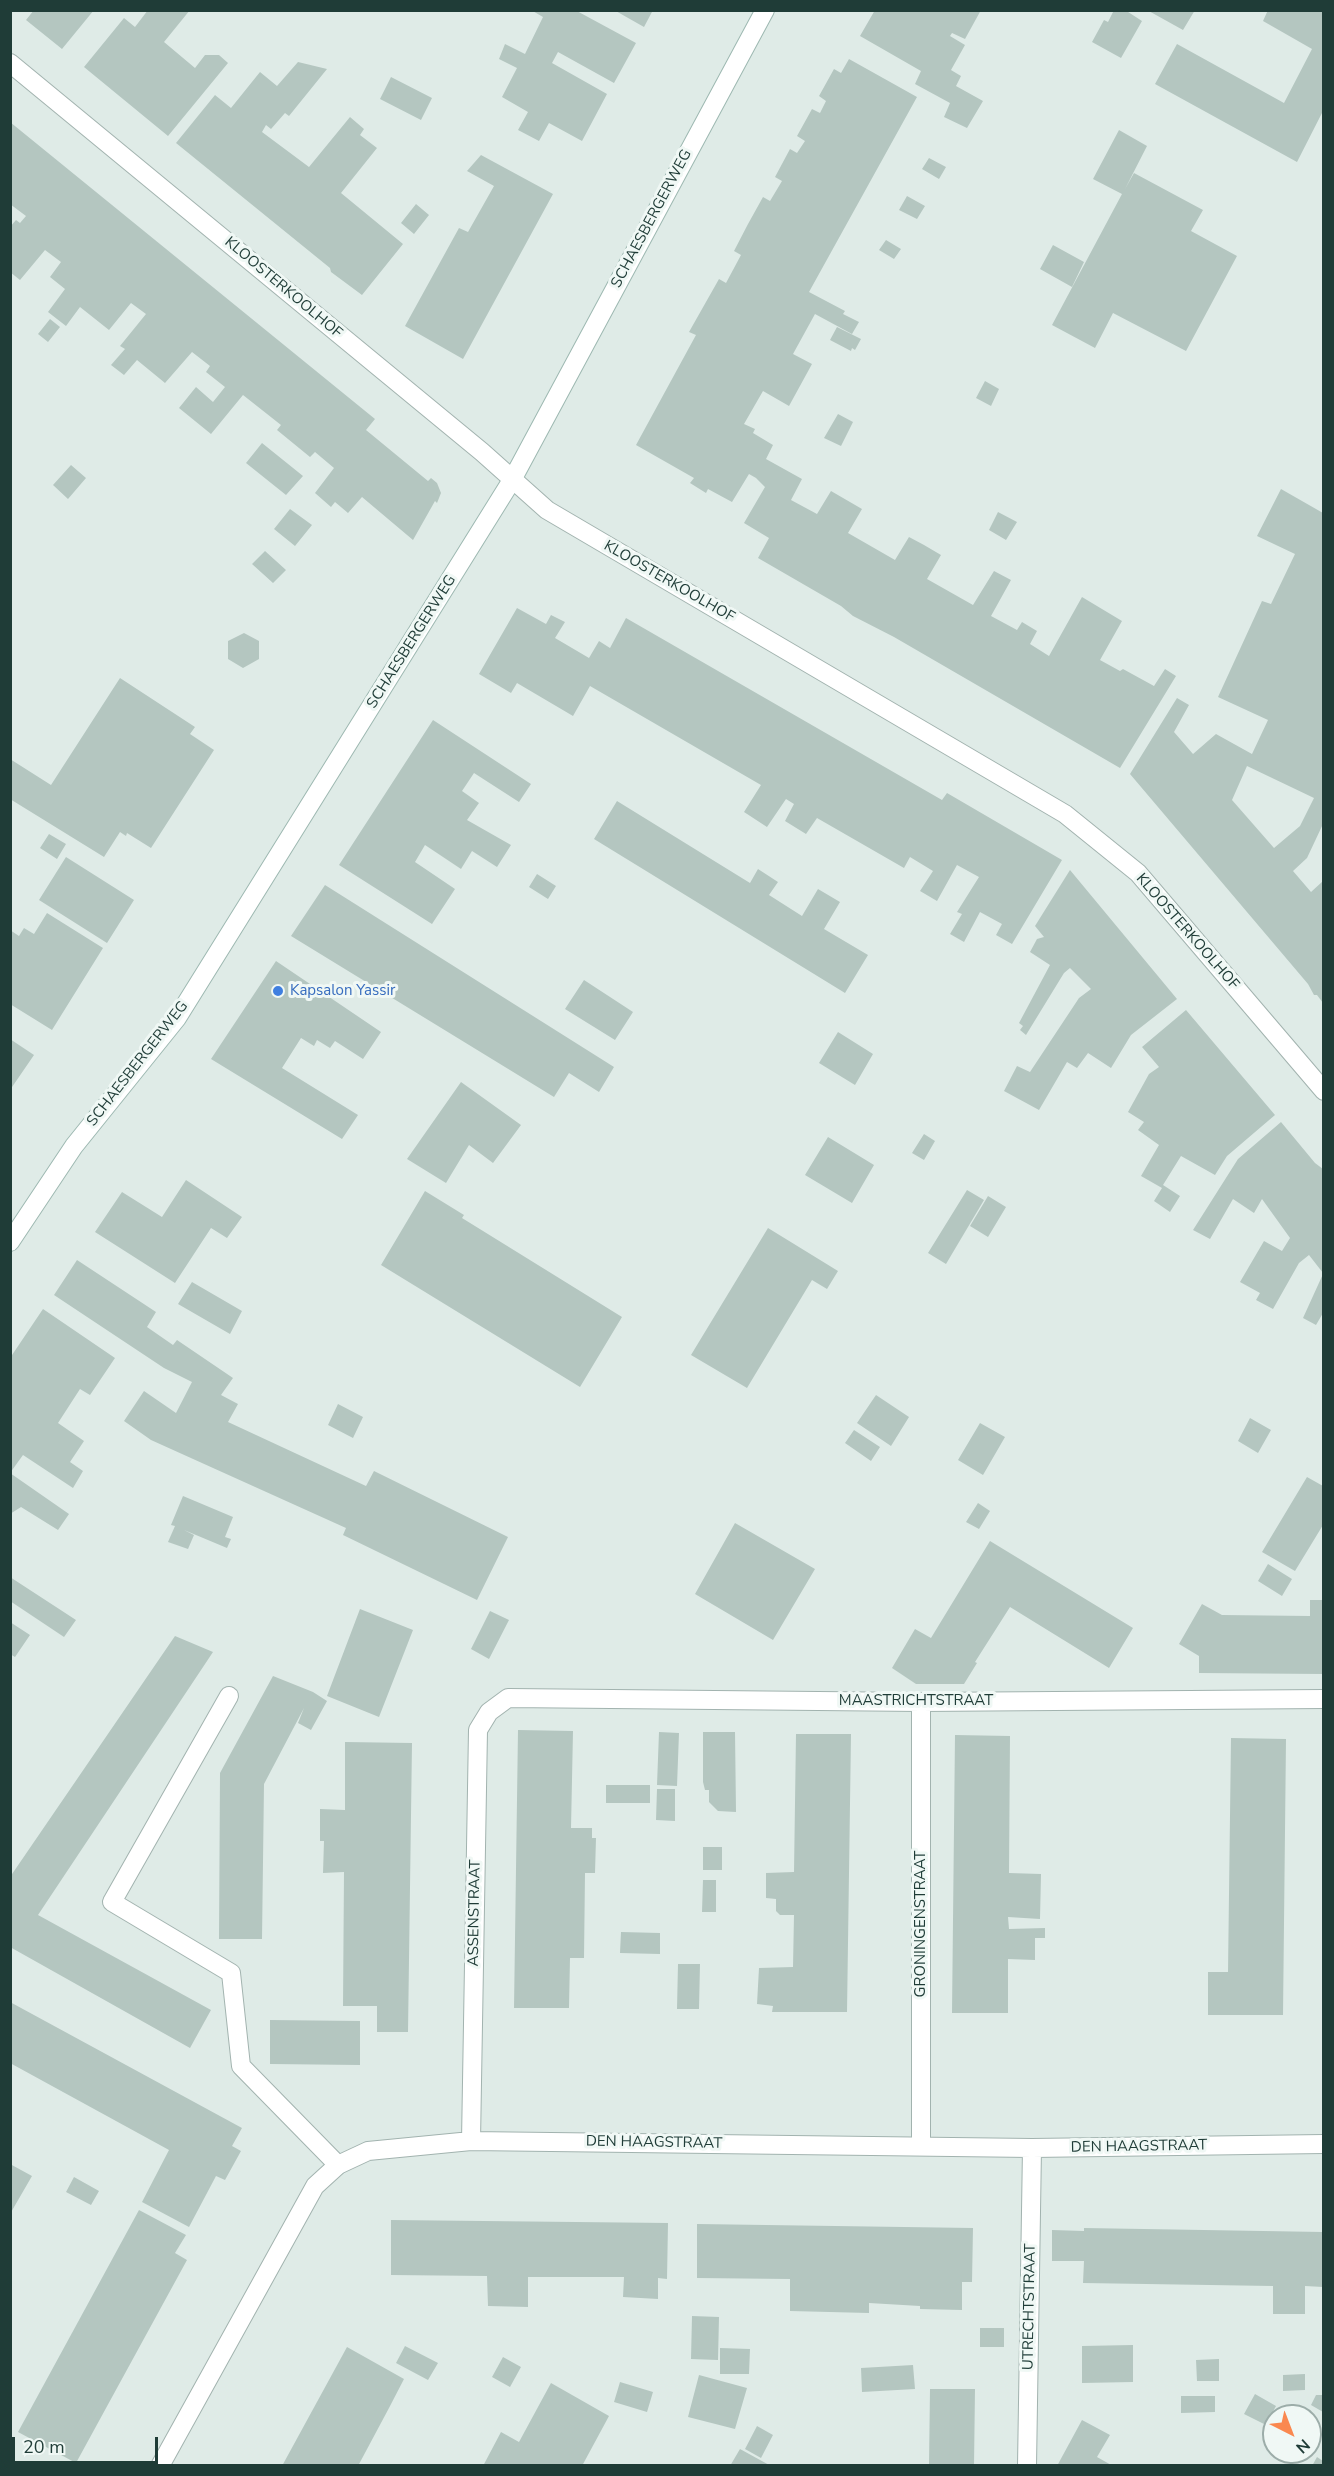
<!DOCTYPE html>
<html>
<head>
<meta charset="utf-8">
<style>
	body { margin:0 }
	#map { position:relative; width:1334px; height:2476px; overflow:hidden; background:#dfebe7; font-family:"Nunito Sans",sans-serif }
	canvas { display:block }
	.frame { position:absolute; inset:0; border:12px solid #1f3c37; pointer-events:none }
	.north { position:absolute; left:1262px; top:2404px; width:60px; height:60px; box-sizing:border-box; background:#f0f8f5; border:2px solid #9cada9; border-radius:50%; rotate:138deg; font-size:16px; font-weight:700; line-height:24px; text-align:center; color:#1f3c37 }
	.north::after { content:''; display:block; margin:auto; width:21px; height:27px; background:#fa884f; clip-path:polygon(50% 0,100% 100%,50% 72%,0 100%) }
	.scale { position:absolute; left:12px; top:2437px; width:146px; height:27px; box-sizing:border-box; border:3px solid #1f3c37; border-top:0; padding-left:8px; font-size:18px; line-height:21px; white-space:nowrap; color:#1f3c37; -webkit-text-stroke:4px #f0f8f5; paint-order:stroke }
</style>
</head>
<body>
<div id="map">
<canvas width="1334" height="2476"></canvas>
<div class="frame"></div>
<div class="north">N</div>
<div class="scale">20 m</div>
</div>
<script>
const context = document.querySelector('canvas').getContext('2d');
context.lineJoin = 'round';
function fill(path, color) { context.fillStyle = color; context.fill(path, 'evenodd'); }
const toPath = rows => new Path2D(rows.map(r => 'M' + r).join(''));
function strokePath(path, color, width, dash) { context.strokeStyle = color; context.lineWidth = width; context.lineCap = dash ? 'butt' : 'round'; context.setLineDash(dash || []); context.stroke(path); }
function label(font, color, halo, rows, align = 'center') {
  context.font = font + ' "Nunito Sans",sans-serif'; context.lineWidth = 6; context.setLineDash([]); context.textBaseline = 'middle'; context.strokeStyle = halo; context.fillStyle = color; for (const [text, x, y, turn = 0] of rows) {
    context.save(); context.translate(x, y); context.rotate((+turn || 0) * Math.PI / 180); context.textAlign = isNaN(turn) ? turn : align; if (halo) context.strokeText(text, 0, 0); context.fillText(text, 0, 0); context.restore();
  }
}
const building = toPath([
	[34,10,94,10,62,49,26,20],
	[148,10,190,10,164,42,195,68,205,55,219,55,228,63,168,136,84,67,124,18,135,27],
	[531,10,575,10,636,43,614,83,558,52,552,63,607,94,582,141,549,123,539,141,518,130,528,112,502,97,517,68,499,59,505,44,525,54,543,17],
	[614,10,653,10,644,27],
	[875,10,981,10,965,39,952,33,950,36,965,45,951,70,961,76,956,86,983,101,967,128,944,117,950,103,915,84,921,71,860,36],
	[1114,10,1125,10,1142,21,1121,58,1092,42,1104,20,1108,22],
	[1147,10,1195,10,1183,30],
	[1268,10,1323,10,1323,111,1297,162,1155,84,1177,44,1284,103,1312,49,1263,21],
	[849,59,917,97,809,292,845,311,843,314,859,322,852,334,815,314,793,354,812,364,789,406,763,391,744,424,755,429,753,433,773,445,766,459,802,479,791,500,817,514,831,491,862,509,848,533,895,560,909,537,924,545,941,555,927,579,973,605,994,571,1011,580,991,616,1017,630,1022,622,1037,631,1030,644,1049,656,1082,597,1122,621,1100,660,1120,671,1123,669,1154,686,1165,669,1176,676,1120,768,894,637,853,616,841,606,758,558,769,538,744,523,765,487,756,478,749,474,732,502,708,489,706,493,690,483,694,478,636,445,696,335,689,332,719,279,726,283,741,255,734,251,748,224,763,197,770,201,782,181,775,177,790,149,797,153,805,141,797,136,812,109,820,113,826,101,819,96,834,69,841,73],
	[298,62,327,69,289,116,285,113,271,129,266,125,262,132,309,167,350,117,364,129,360,135,377,148,341,193,403,244,362,295,331,272,330,268,176,143,215,95,231,108,260,72,277,86],
	[391,77,432,98,421,120,380,99],
	[10,122,375,419,366,430,428,481,431,478,437,483,441,493,437,503,435,501,413,540,362,497,348,513,335,502,331,507,315,493,334,468,315,452,310,457,277,430,281,425,243,395,211,434,179,408,196,387,213,402,225,387,206,372,210,366,192,352,165,383,137,360,124,375,111,365,125,349,120,346,146,314,131,303,109,330,80,307,66,326,48,312,65,289,50,277,61,262,45,250,20,280,10,272,10,227,16,220,20,223,26,216,10,204],
	[1119,130,1147,146,1125,189,1134,173,1203,210,1191,231,1237,256,1186,351,1113,313,1095,348,1052,325,1122,194,1093,179],
	[481,155,553,194,463,359,405,326,459,228,468,232,494,186,467,171],
	[929,158,946,167,939,179,922,169],
	[907,196,925,206,917,219,899,210],
	[416,204,429,215,414,234,401,223],
	[886,240,901,249,894,259,879,250],
	[1053,245,1084,262,1072,287,1040,269],
	[50,319,60,327,48,342,38,334],
	[837,327,861,339,855,350,852,348,851,351,830,340],
	[985,381,999,389,991,406,976,398],
	[838,414,853,422,841,446,824,438],
	[262,443,303,476,286,495,246,463],
	[71,465,86,478,68,499,53,485],
	[1281,489,1323,513,1323,824,1307,858,1293,871,1311,892,1323,881,1323,1003,1317,995,1314,995,1308,984,1130,774,1177,698,1189,705,1174,732,1193,754,1216,734,1252,754,1268,720,1218,697,1262,601,1271,604,1295,554,1257,536],
	[1247,766,1314,798,1300,826,1274,848,1232,800],
	[290,509,312,525,295,546,274,529],
	[998,512,1017,522,1006,540,989,530],
	[265,551,286,570,273,583,252,564],
	[517,608,546,624,551,615,565,622,555,638,589,658,599,641,610,648,626,618,942,800,947,793,1062,860,1012,944,996,935,1002,924,980,912,964,942,950,934,962,914,957,912,979,877,957,865,937,901,920,891,933,871,910,857,904,868,817,818,806,834,785,821,794,804,786,799,767,827,744,812,761,785,590,686,573,716,517,683,511,693,479,674],
	[244,633,259,641,259,659,243,668,228,659,228,641],
	[120,678,195,727,190,734,214,750,151,848,127,833,126,836,120,832,104,857,10,799,10,759,51,785],
	[433,720,531,784,519,802,474,773,462,791,479,803,467,820,511,845,497,867,472,851,461,869,425,845,415,862,455,889,432,924,339,865],
	[617,801,750,883,758,869,778,882,769,895,802,916,818,889,840,902,824,929,868,955,845,993,594,839],
	[49,834,66,844,57,859,40,848],
	[66,857,134,900,107,943,39,900],
	[1070,870,1177,999,1131,1035,1111,1068,1088,1053,1077,1068,1067,1062,1039,1110,1004,1091,1017,1066,1030,1072,1079,998,1091,989,1070,968,1064,973,1026,1035,1020,1030,1023,1026,1019,1023,1050,965,1030,952,1037,939,1044,937,1035,926],
	[537,874,556,886,548,899,529,887],
	[325,885,614,1067,599,1092,569,1073,554,1097,291,936],
	[47,913,103,948,52,1030,10,1004,10,930,19,936,24,928,34,934],
	[276,961,381,1032,363,1059,335,1041,330,1048,317,1040,314,1046,301,1038,282,1068,358,1115,342,1139,211,1059],
	[584,980,633,1012,615,1040,565,1009],
	[1186,1010,1275,1115,1227,1156,1215,1175,1181,1156,1163,1185,1180,1196,1170,1212,1154,1201,1162,1188,1141,1176,1159,1145,1138,1130,1144,1122,1128,1112,1149,1074,1159,1067,1142,1047],
	[838,1032,873,1054,855,1085,819,1063],
	[10,1039,34,1055,10,1090],
	[461,1082,521,1125,493,1163,469,1145,446,1183,407,1159],
	[1281,1122,1315,1163,1323,1169,1323,1273,1309,1255,1299,1263,1273,1309,1256,1300,1260,1293,1240,1282,1264,1241,1282,1251,1290,1238,1262,1199,1254,1213,1233,1199,1210,1239,1193,1230,1238,1159],
	[924,1134,935,1141,924,1160,912,1153],
	[828,1137,874,1165,852,1203,805,1175],
	[186,1180,242,1217,227,1238,211,1228,175,1283,95,1232,122,1192,162,1217],
	[967,1190,984,1200,946,1264,928,1253],
	[425,1191,464,1215,462,1218,622,1317,580,1387,381,1265],
	[988,1196,1006,1207,988,1237,970,1226],
	[768,1228,838,1271,827,1289,812,1280,747,1388,691,1355],
	[77,1260,156,1312,147,1327,173,1345,177,1340,233,1378,221,1395,238,1404,228,1422,366,1486,374,1471,508,1537,477,1600,343,1535,346,1528,151,1440,124,1421,144,1391,176,1413,192,1382,164,1368,54,1295],
	[1323,1274,1323,1313,1316,1325,1303,1318],
	[192,1282,242,1311,230,1334,178,1304],
	[43,1309,115,1358,90,1395,80,1389,58,1423,84,1441,70,1462,83,1471,73,1488,23,1455,10,1473,10,1358],
	[876,1395,909,1417,891,1446,857,1423],
	[338,1404,363,1417,353,1438,328,1425],
	[1250,1418,1271,1430,1258,1453,1238,1441],
	[980,1423,1005,1437,983,1475,958,1460],
	[854,1430,880,1447,871,1461,845,1443],
	[10,1473,69,1514,58,1530,21,1507,10,1514],
	[1307,1477,1323,1486,1323,1525,1295,1571,1262,1552],
	[183,1496,233,1517,225,1537,231,1539,227,1548,184,1530,194,1535,188,1549,168,1542,175,1526,171,1525],
	[978,1503,990,1511,979,1529,966,1522],
	[735,1523,815,1569,773,1640,695,1594],
	[990,1541,1133,1628,1109,1668,1010,1607,975,1662,977,1663,964,1684,916,1684,892,1668,915,1629,931,1638],
	[1268,1564,1292,1579,1282,1596,1258,1581],
	[10,1577,76,1620,64,1637,10,1601],
	[1310,1600,1323,1600,1323,1674,1199,1673,1199,1656,1179,1644,1202,1604,1222,1615,1310,1616],
	[360,1609,413,1630,379,1717,327,1696],
	[490,1611,509,1620,489,1659,471,1649],
	[10,1622,30,1635,15,1657,10,1654],
	[175,1636,213,1652,38,1915,211,2010,190,2048,10,1947,10,1877],
	[273,1676,313,1692,327,1701,311,1730,298,1723,304,1708,264,1784,262,1939,219,1939,220,1773],
	[518,1730,573,1731,571,1828,592,1828,592,1838,596,1838,595,1873,585,1873,584,1958,570,1958,569,2008,514,2008],
	[659,1732,679,1733,677,1786,657,1785],
	[703,1732,735,1732,736,1812,718,1811,709,1802,709,1790,705,1790,703,1782],
	[796,1734,851,1734,847,2012,772,2012,773,2006,757,2004,759,1968,793,1967,794,1915,780,1915,776,1911,776,1899,766,1898,766,1873,794,1872],
	[955,1735,1010,1736,1009,1873,1041,1874,1040,1919,1008,1917,1009,1929,1045,1928,1045,1938,1035,1938,1035,1960,1008,1959,1008,2013,952,2013],
	[1231,1738,1286,1739,1283,2015,1208,2015,1208,1972,1228,1972],
	[345,1742,412,1743,408,2032,377,2032,377,2006,343,2006,344,1872,323,1873,324,1841,320,1841,320,1809,345,1810],
	[606,1785,650,1785,650,1803,606,1803],
	[657,1789,675,1789,675,1821,656,1820],
	[703,1847,722,1847,722,1870,703,1870],
	[703,1880,716,1880,716,1912,702,1912],
	[621,1932,660,1933,660,1954,620,1953],
	[678,1964,700,1964,699,2009,677,2009],
	[10,2002,242,2128,232,2146,241,2151,225,2180,216,2176,189,2227,142,2202,169,2150,10,2063],
	[270,2020,360,2021,360,2065,270,2064],
	[10,2164,32,2176,10,2214],
	[74,2177,99,2191,91,2205,66,2192],
	[139,2210,186,2235,175,2253,187,2260,76,2463,18,2432],
	[391,2220,668,2223,667,2279,658,2278,658,2299,623,2297,624,2277,528,2277,528,2307,488,2306,487,2276,391,2275],
	[697,2224,973,2228,972,2282,962,2282,962,2310,920,2309,920,2306,869,2303,869,2313,790,2311,790,2279,697,2278],
	[1084,2228,1323,2232,1323,2287,1305,2286,1305,2314,1273,2314,1273,2286,1083,2283,1084,2261,1052,2261,1052,2230,1084,2231],
	[692,2316,719,2317,718,2360,691,2359],
	[980,2328,1004,2328,1004,2347,980,2347],
	[1133,2345,1133,2382,1082,2383,1082,2346],
	[405,2346,438,2363,428,2380,396,2363],
	[347,2347,404,2379,389,2408,358,2466,282,2466],
	[720,2348,750,2349,749,2374,720,2374],
	[503,2357,521,2367,510,2387,492,2377],
	[1219,2359,1219,2381,1197,2381,1196,2360],
	[913,2365,915,2389,862,2392,861,2368],
	[1305,2374,1305,2390,1283,2391,1283,2375],
	[699,2375,747,2388,735,2429,688,2417],
	[620,2382,653,2392,647,2412,614,2402],
	[551,2383,609,2416,582,2466,483,2466,501,2432,519,2442],
	[930,2389,975,2389,974,2466,929,2466],
	[1255,2394,1276,2406,1266,2425,1244,2414],
	[1316,2395,1323,2395,1323,2412,1311,2405],
	[1181,2396,1215,2396,1215,2412,1181,2413],
	[1082,2420,1110,2435,1097,2457,1113,2466,1057,2466],
	[757,2426,773,2435,761,2458,745,2449],
	[740,2449,771,2466,730,2466],
	[1317,2457,1323,2461,1323,2466,1312,2466]
]);
const lane = toPath([
	[229,1696,112,1902,231,1973,241,2066,338,2165]
]);
const street = toPath([
	[10,63,482,452,547,510,1065,814,1138,873,1324,1091],
	[921,1702,921,2146],
	[471,2141,478,1730,489,1712,508,1698,921,1702,1324,1699],
	[160,2466,315,2186,338,2165,368,2151,471,2141,1032,2148,1324,2144],
	[1027,2466,1032,2148]
]);
const secondary = toPath([
	[10,1242,74,1146,177,1018,512,480,765,10]
]);
const markers = [
	[278,991,6,"#3f7fe0"]
];
const streetNames = [
	["SCHAESBERGERWEG",652,219,-62],
	["KLOOSTERKOOLHOF",283,288,40],
	["KLOOSTERKOOLHOF",669,582,30],
	["SCHAESBERGERWEG",412,642,-58],
	["KLOOSTERKOOLHOF",1187,932,49],
	["SCHAESBERGERWEG",138,1064,-52],
	["MAASTRICHTSTRAAT",916,1701],
	["ASSENSTRAAT",475,1913,-89],
	["GRONINGENSTRAAT",921,1924,-90],
	["DEN HAAGSTRAAT",654,2143,1],
	["DEN HAAGSTRAAT",1139,2147,-1],
	["UTRECHTSTRAAT",1030,2307,-89]
];
const shopNames = [
	["Kapsalon Yassir",290,991]
];
fill(building, '#b4c6c0');
strokePath(lane, '#a2b3af', 20);
strokePath(street, '#a2b3af', 20);
strokePath(secondary, '#9db8b1', 20);
strokePath(lane, '#fff', 18);
strokePath(street, '#fff', 18);
strokePath(secondary, '#fff', 18);
for (const [x, y, r, color] of markers) { const dot = new Path2D(); dot.arc(x, y, r, 0, 2 * Math.PI); context.fillStyle = color; context.fill(dot); strokePath(dot, '#f0f8f5', 2); }
label('15px', '#1f3c37', '#f0f8f5', streetNames);
label('15px', '#366cbe', '#f0f8f5', shopNames, 'left');
</script>
</body>
</html>
